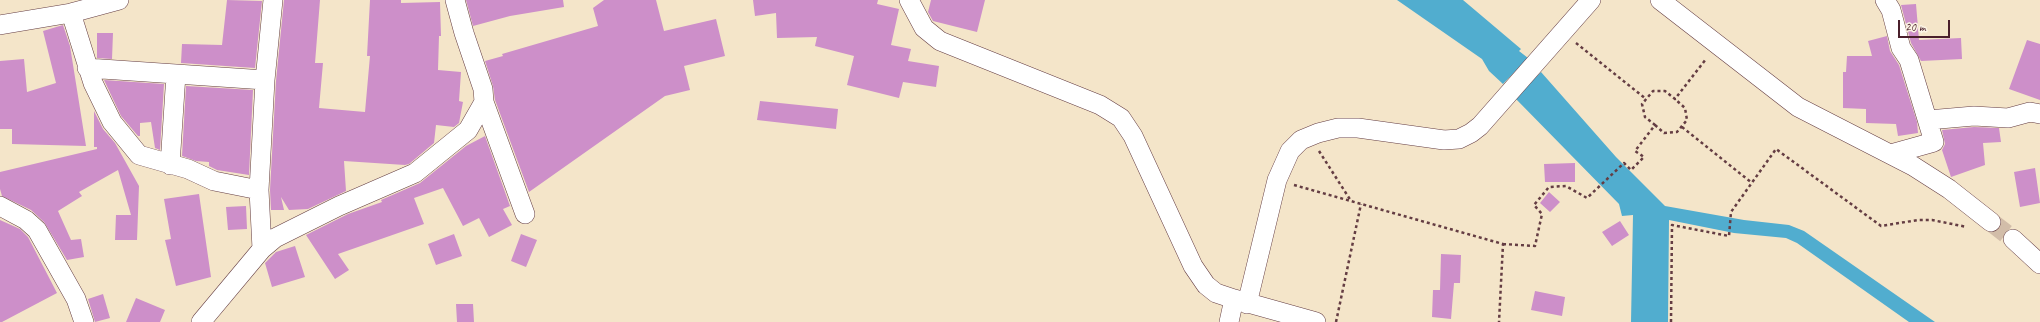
<!DOCTYPE html>
<html>
<head>
<meta charset="utf-8">
<style>
	body { margin:0 }
	#map { position:relative; width:2040px; height:322px; overflow:hidden; background:#f4e5c9; font-family:Caveat,sans-serif }
	canvas { display:block }
	.scale { position:absolute; left:1898px; top:20px; width:52px; height:18px; box-sizing:border-box; border:2px solid #4a1f2b; border-top:0; padding-left:5px; font-size:12px; line-height:14px; white-space:nowrap; color:#4a1f2b; -webkit-text-stroke:3px #fcf5e5; paint-order:stroke }
</style>
</head>
<body>
<div id="map">
<canvas width="2040" height="322"></canvas>
<div class="scale">20 m</div>
</div>
<script>
const context = document.querySelector('canvas').getContext('2d');
context.lineJoin = 'round';
function fill(path, color) { context.fillStyle = color; context.fill(path, 'evenodd'); }
const toPath = rows => new Path2D(rows.map(r => 'M' + r).join(''));
function strokePath(path, color, width, dash) { context.strokeStyle = color; context.lineWidth = width; context.lineCap = dash ? 'butt' : 'round'; context.setLineDash(dash || []); context.stroke(path); }
const water = toPath([
	[1397,0,1463,0,1521,49,1519,51,1528,58,1503,84,1489,71,1482,59],
	[1541,72,1616,157,1665,206,1744,220,1789,225,1804,231,1935,322,1909,322,1797,243,1786,238,1734,233,1669,220,1668,322,1631,322,1633,215,1622,216,1619,204,1515,98]
]);
const building = toPath([
	[227,0,262,1,255,68,181,63,182,44,222,45],
	[284,0,320,0,315,63,323,63,319,108,365,112,370,56,367,56,370,0,401,0,401,3,440,2,441,36,439,36,438,70,461,72,459,101,463,102,459,123,454,127,436,125,434,143,409,164,405,165,344,161,346,191,308,209,289,210,281,197,284,210,271,210,270,190,276,81],
	[466,0,563,0,564,7,510,16,473,26],
	[604,0,656,0,664,31,716,19,725,56,684,66,690,90,665,96,529,192,495,100,493,86,485,61,503,56,502,54,598,26,593,8],
	[753,0,878,0,877,4,899,9,891,45,911,49,908,61,939,66,936,87,903,82,899,98,847,85,854,56,815,46,817,37,777,38,776,13,755,16],
	[931,0,985,0,977,32,933,21,928,12],
	[1916,4,1919,40,1961,38,1962,59,1921,61,1911,43,1901,5],
	[63,25,70,46,86,146,12,144,12,129,0,129,0,61,24,59,27,92,56,83,43,31],
	[97,33,113,33,112,59,97,58],
	[1887,36,1890,51,1899,65,1917,122,1918,133,1898,136,1896,124,1866,123,1866,109,1843,108,1843,72,1846,72,1847,56,1872,56,1868,41],
	[2027,40,2040,44,2040,100,2009,89],
	[104,80,164,84,160,150,155,148,151,122,140,123,140,136,138,136,121,116],
	[186,86,253,90,249,175,217,170,209,166,209,162,196,161,182,156],
	[760,101,838,109,836,129,757,120],
	[94,111,103,129,115,143,139,186,137,240,115,240,116,215,131,215,118,170,79,192,82,196,58,211,71,240,81,239,84,257,67,260,44,222,31,210,2,196,0,189,0,172,97,149,97,147,94,147],
	[1974,127,1999,128,2001,142,1983,143,1985,165,1951,177,1942,150,1945,144,1942,130],
	[485,136,510,206,503,209,512,225,489,237,479,218,463,226,443,188,414,198,424,224,338,254,349,270,335,279,306,235,348,214,382,202,381,200,420,183,466,146],
	[1575,163,1575,182,1545,182,1544,164],
	[2035,168,2040,203,2020,207,2014,172],
	[1549,192,1560,202,1550,212,1540,203],
	[199,194,211,277,176,286,165,240,171,239,164,199],
	[246,206,247,229,228,230,226,207],
	[0,220,20,229,28,237,57,293,2,322,0,322],
	[1620,221,1629,235,1612,246,1602,232],
	[454,234,462,256,436,265,428,244],
	[521,234,537,240,526,267,511,261],
	[295,246,305,277,272,287,265,263,276,252],
	[1441,254,1461,255,1460,283,1454,283,1451,319,1432,317,1433,290,1440,290],
	[1535,291,1565,297,1562,316,1531,310],
	[103,294,110,318,95,322,88,299],
	[136,298,165,310,160,322,126,322],
	[456,304,473,304,474,322,457,322]
]);
const minorTunnel = toPath([
	[1991,222,2013,239]
]);
const path = toPath([
	[1576,43,1646,99],
	[1655,125,1664,133,1677,132,1687,120,1685,108,1675,99],
	[1682,127,1752,183],
	[1319,151,1351,201],
	[1294,185,1503,244,1499,322],
	[1503,244,1535,246,1542,214,1534,205,1549,187,1566,186,1587,198,1624,163,1631,170,1644,157,1635,151,1655,125,1645,117,1642,104,1653,91,1665,91,1675,99,1706,59],
	[1336,322,1361,204],
	[1671,322,1672,225,1729,236,1731,212,1776,149,1881,226,1918,220,1932,220,1967,227]
]);
const minor = toPath([
	[909,0,924,28,940,41,1100,105,1121,118,1133,136,1193,266,1206,285,1216,293,1234,299,1316,322],
	[1660,0,1798,107,1913,166,1949,189,1991,222],
	[1885,0,1891,10,1901,48,1909,60,1934,142,1891,154],
	[71,13,93,83,112,122,139,155,188,169,214,181,259,190],
	[0,25,71,13,119,0],
	[87,68,265,80],
	[484,102,525,214],
	[1928,120,1974,116,2008,118,2030,112,2040,114],
	[170,165,176,74],
	[0,206,26,220,37,230,76,299,84,322],
	[2013,239,2040,264],
	[262,249,259,190,265,80,273,0],
	[1247,304,1277,180,1290,151,1301,140,1318,133,1338,128,1358,128,1444,140,1459,139,1471,133,1480,126,1591,0],
	[201,322,262,249,275,238,339,206,415,173,468,130,484,102,483,89,464,33,455,0],
	[1229,322,1234,299]
]);
fill(water, '#51adcf');
fill(building, '#cd8fc9');
strokePath(minorTunnel, '#d2bda9', 19, [19, 10]);
strokePath(minor, '#643d43', 20);
strokePath(path, '#643d43', 2.5, [3, 3]);
strokePath(minor, '#fff', 19);
</script>
</body>
</html>
